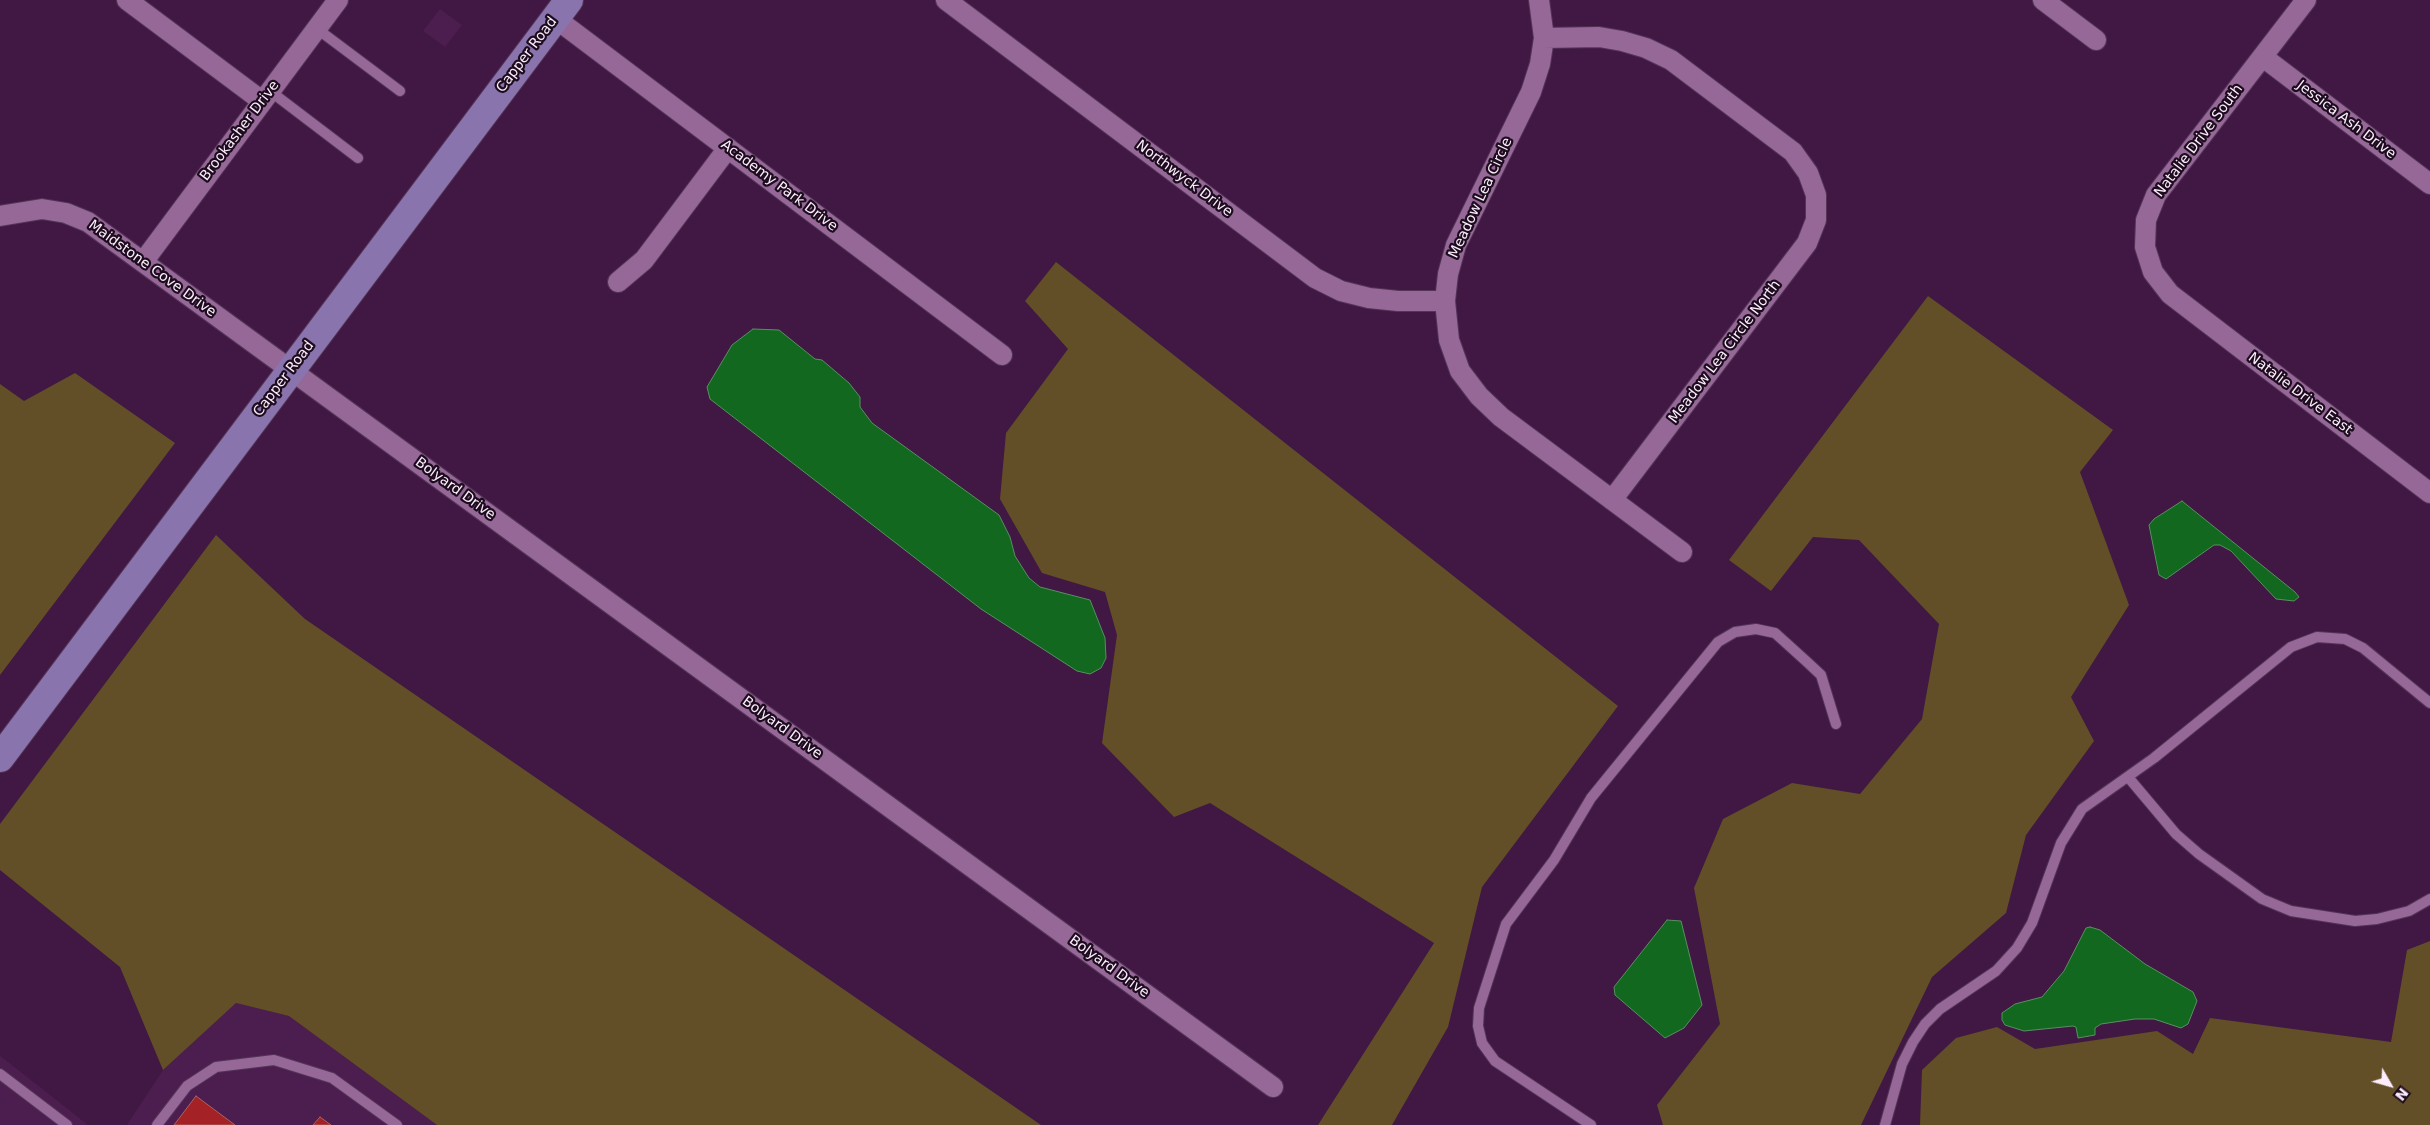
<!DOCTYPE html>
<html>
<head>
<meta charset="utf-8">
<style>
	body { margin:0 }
	#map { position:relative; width:2430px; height:1125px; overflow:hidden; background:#401843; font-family:"DejaVu Sans",sans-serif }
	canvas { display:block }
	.north { position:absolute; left:2365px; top:1060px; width:50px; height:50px; -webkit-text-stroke:4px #1d0c1e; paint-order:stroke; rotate:128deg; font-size:14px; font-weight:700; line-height:20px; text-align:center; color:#fcedfd }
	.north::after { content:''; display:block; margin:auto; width:18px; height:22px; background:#fcedfd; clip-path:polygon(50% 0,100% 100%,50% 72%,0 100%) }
</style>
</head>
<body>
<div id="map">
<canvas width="2430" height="1125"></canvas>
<div class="north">N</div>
</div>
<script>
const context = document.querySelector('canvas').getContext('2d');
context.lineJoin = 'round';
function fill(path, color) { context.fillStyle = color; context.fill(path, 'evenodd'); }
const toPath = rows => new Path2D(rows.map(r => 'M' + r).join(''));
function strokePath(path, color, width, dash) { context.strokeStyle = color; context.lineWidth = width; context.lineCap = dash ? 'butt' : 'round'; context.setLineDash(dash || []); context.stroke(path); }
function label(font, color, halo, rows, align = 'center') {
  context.font = font + ' "DejaVu Sans",sans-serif'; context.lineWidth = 4.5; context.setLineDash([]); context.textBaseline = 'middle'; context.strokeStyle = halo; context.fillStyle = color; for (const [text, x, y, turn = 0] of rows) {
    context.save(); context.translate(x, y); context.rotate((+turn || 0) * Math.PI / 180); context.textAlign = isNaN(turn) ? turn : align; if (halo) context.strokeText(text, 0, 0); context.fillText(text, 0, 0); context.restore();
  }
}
const built = toPath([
	[440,9,462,25,445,47,423,31],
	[236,1003,289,1016,437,1125,127,1125,163,1070],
	[0,1056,8,1062,88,1125,0,1125]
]);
const green = toPath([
	[1056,262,1618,706,1482,887,1448,1027,1392,1125,1318,1125,1434,943,1210,803,1174,817,1102,743,1117,635,1105,592,1042,573,1000,499,1006,433,1068,349,1025,301],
	[1928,296,2113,430,2080,472,2129,605,2071,697,2094,741,2026,835,2006,913,1932,977,1861,1125,1663,1125,1657,1105,1720,1024,1694,888,1723,819,1792,783,1860,794,1922,719,1939,624,1859,540,1813,537,1771,591,1729,560],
	[75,373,175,443,0,675,0,384,24,401],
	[216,535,305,619,1041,1125,437,1125,289,1016,236,1003,163,1070,120,967,0,870,0,824],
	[2430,941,2430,1125,1920,1125,1922,1070,1956,1038,1997,1027,2035,1049,2157,1031,2193,1054,2210,1018,2391,1042,2407,950]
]);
const water = toPath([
	[753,329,779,330,815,359,822,360,849,383,860,397,860,407,872,423,999,515,1010,537,1015,556,1029,578,1040,587,1090,600,1105,638,1106,658,1101,668,1090,674,1077,671,981,609,710,399,707,387,732,345,753,329],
	[2182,501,2295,592,2299,597,2294,601,2276,599,2231,551,2220,545,2214,545,2166,579,2159,575,2149,525,2154,519,2182,501],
	[1667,920,1681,921,1702,1005,1684,1028,1665,1038,1615,995,1614,987,1667,920],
	[2090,927,2100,930,2145,964,2193,992,2197,1001,2188,1024,2181,1028,2154,1019,2135,1019,2101,1024,2095,1028,2095,1035,2078,1038,2076,1027,2073,1026,2024,1031,2005,1025,2002,1020,2002,1013,2015,1004,2042,997,2064,971,2086,928,2090,927]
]);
const building = toPath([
	[196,1096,235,1125,174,1125,196,1096],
	[320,1117,331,1125,313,1125,320,1117]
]);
const lane = toPath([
	[316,28,400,91],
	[270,91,358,158],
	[2128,777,2176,834,2199,854,2262,899,2291,911,2355,921,2377,919,2409,911,2430,899],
	[0,1074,67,1125],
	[157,1125,187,1086,216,1067,274,1060,332,1078,397,1125],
	[1591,1125,1495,1061,1482,1043,1478,1026,1479,1008,1506,924,1554,860,1591,798,1718,642,1735,632,1756,629,1775,633,1806,661,1821,675,1836,724],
	[1885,1125,1902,1064,1913,1042,1925,1024,1940,1009,1996,971,2017,948,2032,923,2061,843,2082,809,2154,758,2291,647,2317,637,2345,639,2363,648,2430,703]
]);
const street = toPath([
	[127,0,262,101],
	[946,0,1315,278,1341,291,1369,298,1398,301,1445,301],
	[1539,0,1544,38,1540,64,1531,92,1456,245,1448,274,1445,301,1449,340,1460,371,1479,396,1501,417,1682,552],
	[2043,0,2096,40],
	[2306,0,2156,195,2146,220,2145,247,2153,272,2170,294,2430,493],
	[555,18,1002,355],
	[1544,38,1599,37,1622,41,1646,48,1671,60,1793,152,1808,173,1816,195,1816,220,1807,243,1612,500],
	[2263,57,2430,184],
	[0,216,42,209,66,213,88,222,1273,1087],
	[143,262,338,0],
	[618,282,644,260,728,148]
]);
const secondary = toPath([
	[0,758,569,0]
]);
const streetNames = [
	["Capper Road",527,55,-53],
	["Jessica Ash Drive",2346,120,37],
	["Brookasher Drive",240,131,-53],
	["Natalie Drive South",2199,141,-53],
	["Northwyck Drive",1184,179,37],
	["Academy Park Drive",779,186,37],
	["Meadow Lea Circle",1481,198,-65],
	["Maidstone Cove Drive",152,269,36],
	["Meadow Lea Circle North",1725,352,-53],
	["Capper Road",284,379,-53],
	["Natalie Drive East",2300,394,37],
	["Bolyard Drive",455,489,36],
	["Bolyard Drive",782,728,36],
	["Bolyard Drive",1109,967,36]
];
fill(built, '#4c1e4f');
fill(green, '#624f27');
fill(water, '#12681e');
strokePath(water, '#589061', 1);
fill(building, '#a42126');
strokePath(building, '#a8645f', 1);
strokePath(lane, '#543457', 12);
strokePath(street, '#543457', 22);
strokePath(secondary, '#543457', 30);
strokePath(lane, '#956898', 10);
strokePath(street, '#956898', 20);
strokePath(secondary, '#8974ad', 28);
label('14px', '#fcedfd', '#1d0c1e', streetNames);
</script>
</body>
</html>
